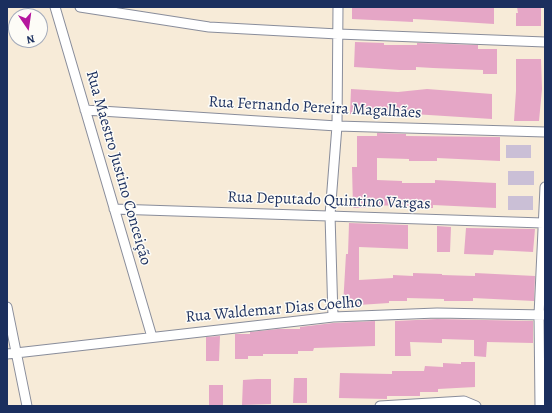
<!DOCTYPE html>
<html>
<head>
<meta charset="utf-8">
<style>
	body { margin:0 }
	#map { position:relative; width:552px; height:413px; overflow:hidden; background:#f7ebd8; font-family:Alegreya,serif }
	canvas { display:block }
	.frame { position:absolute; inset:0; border:8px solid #1b2f5e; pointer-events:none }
	.north { position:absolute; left:8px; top:8px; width:40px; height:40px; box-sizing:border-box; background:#fdfcf7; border:1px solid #a3aaba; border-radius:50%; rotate:167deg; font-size:11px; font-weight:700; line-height:16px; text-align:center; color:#1b2f5e }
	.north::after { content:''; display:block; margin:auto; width:14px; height:18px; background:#b5179e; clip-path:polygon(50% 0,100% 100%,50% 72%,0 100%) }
</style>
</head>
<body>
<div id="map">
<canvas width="552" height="413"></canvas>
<div class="frame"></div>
<div class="north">N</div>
</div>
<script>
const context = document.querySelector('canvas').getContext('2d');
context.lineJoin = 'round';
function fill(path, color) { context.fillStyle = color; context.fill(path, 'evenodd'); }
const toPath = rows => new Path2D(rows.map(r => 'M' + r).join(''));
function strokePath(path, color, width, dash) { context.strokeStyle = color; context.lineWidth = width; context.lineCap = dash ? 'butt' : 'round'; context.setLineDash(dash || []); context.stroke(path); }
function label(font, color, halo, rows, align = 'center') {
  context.font = font + ' Alegreya,serif'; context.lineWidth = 3; context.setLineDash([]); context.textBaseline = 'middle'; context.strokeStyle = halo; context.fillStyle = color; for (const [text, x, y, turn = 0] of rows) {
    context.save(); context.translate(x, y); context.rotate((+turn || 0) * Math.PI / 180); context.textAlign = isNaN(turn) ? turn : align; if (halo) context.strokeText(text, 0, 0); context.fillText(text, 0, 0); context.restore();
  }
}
const industrial = toPath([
	[506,145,531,145,531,158,506,158],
	[508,171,534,171,534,185,508,185],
	[508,196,533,196,533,210,508,210]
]);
const building = toPath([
	[352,7,494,7,494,24,431,20,413,19,413,22,352,19],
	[517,7,541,7,541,26,516,26,516,13,518,13],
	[355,42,384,43,384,45,417,45,417,43,478,45,478,49,497,49,497,74,483,74,483,70,433,68,416,67,416,70,400,70,354,67],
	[516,59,541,59,542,89,539,121,514,121,516,91],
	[351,89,398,92,427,89,492,94,492,119,429,115,412,114,412,117,350,114],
	[377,133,406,134,406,136,500,137,500,161,437,158,437,161,409,161,409,159,377,158,377,180,402,181,402,183,435,183,435,180,496,183,496,208,433,205,433,208,404,208,405,206,367,205,367,208,353,208,352,167,357,167,357,136,377,136],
	[349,223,408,225,408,249,359,247,359,280,393,278,393,275,413,276,413,273,442,274,442,275,475,276,475,273,535,276,534,301,473,298,473,301,444,301,444,299,407,298,407,301,389,301,389,303,343,306,346,254,348,254],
	[437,226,451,227,450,252,437,252],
	[466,228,535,229,533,252,494,250,493,255,464,254],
	[437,319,533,321,533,343,487,342,486,357,474,356,474,340,442,339,442,343,410,342,411,356,395,356,395,321],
	[375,321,375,346,314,348,313,351,298,351,298,354,263,354,263,356,248,356,248,359,235,359,235,334,250,334,250,332,278,329,300,329,300,327,333,323],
	[220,336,219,361,206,361,206,337],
	[461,362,475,362,475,387,438,389,438,392,420,392,420,396,387,396,387,399,339,398,340,373,392,374,392,371,424,371,425,366,443,367,443,363,461,364],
	[294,378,307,378,307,403,293,403],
	[257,379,271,379,271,404,242,405,243,380],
	[209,385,223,385,223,406,209,406]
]);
const minor = toPath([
	[55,7,152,337],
	[80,7,209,27,338,34,545,42],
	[85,110,337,126,545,132],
	[114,209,543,223],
	[7,307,27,406],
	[333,317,330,215,337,126,338,7],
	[7,354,333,317,437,313,545,315],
	[380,406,464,401,476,406],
	[540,406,539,315,545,187]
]);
const streetNames = [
	["Rua Fernando Pereira Magalhães",315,108,3],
	["Rua Maestro Justino Conceição",118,168,74],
	["Rua Deputado Quintino Vargas",329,201,2],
	["Rua Waldemar Dias Coelho",274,310,-5]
];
fill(industrial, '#cabfd6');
fill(building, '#e5a6c6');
strokePath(minor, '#898d9b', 11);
strokePath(minor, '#fff', 9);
label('16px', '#1b2f5e', '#fdfcf7', streetNames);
</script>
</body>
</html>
